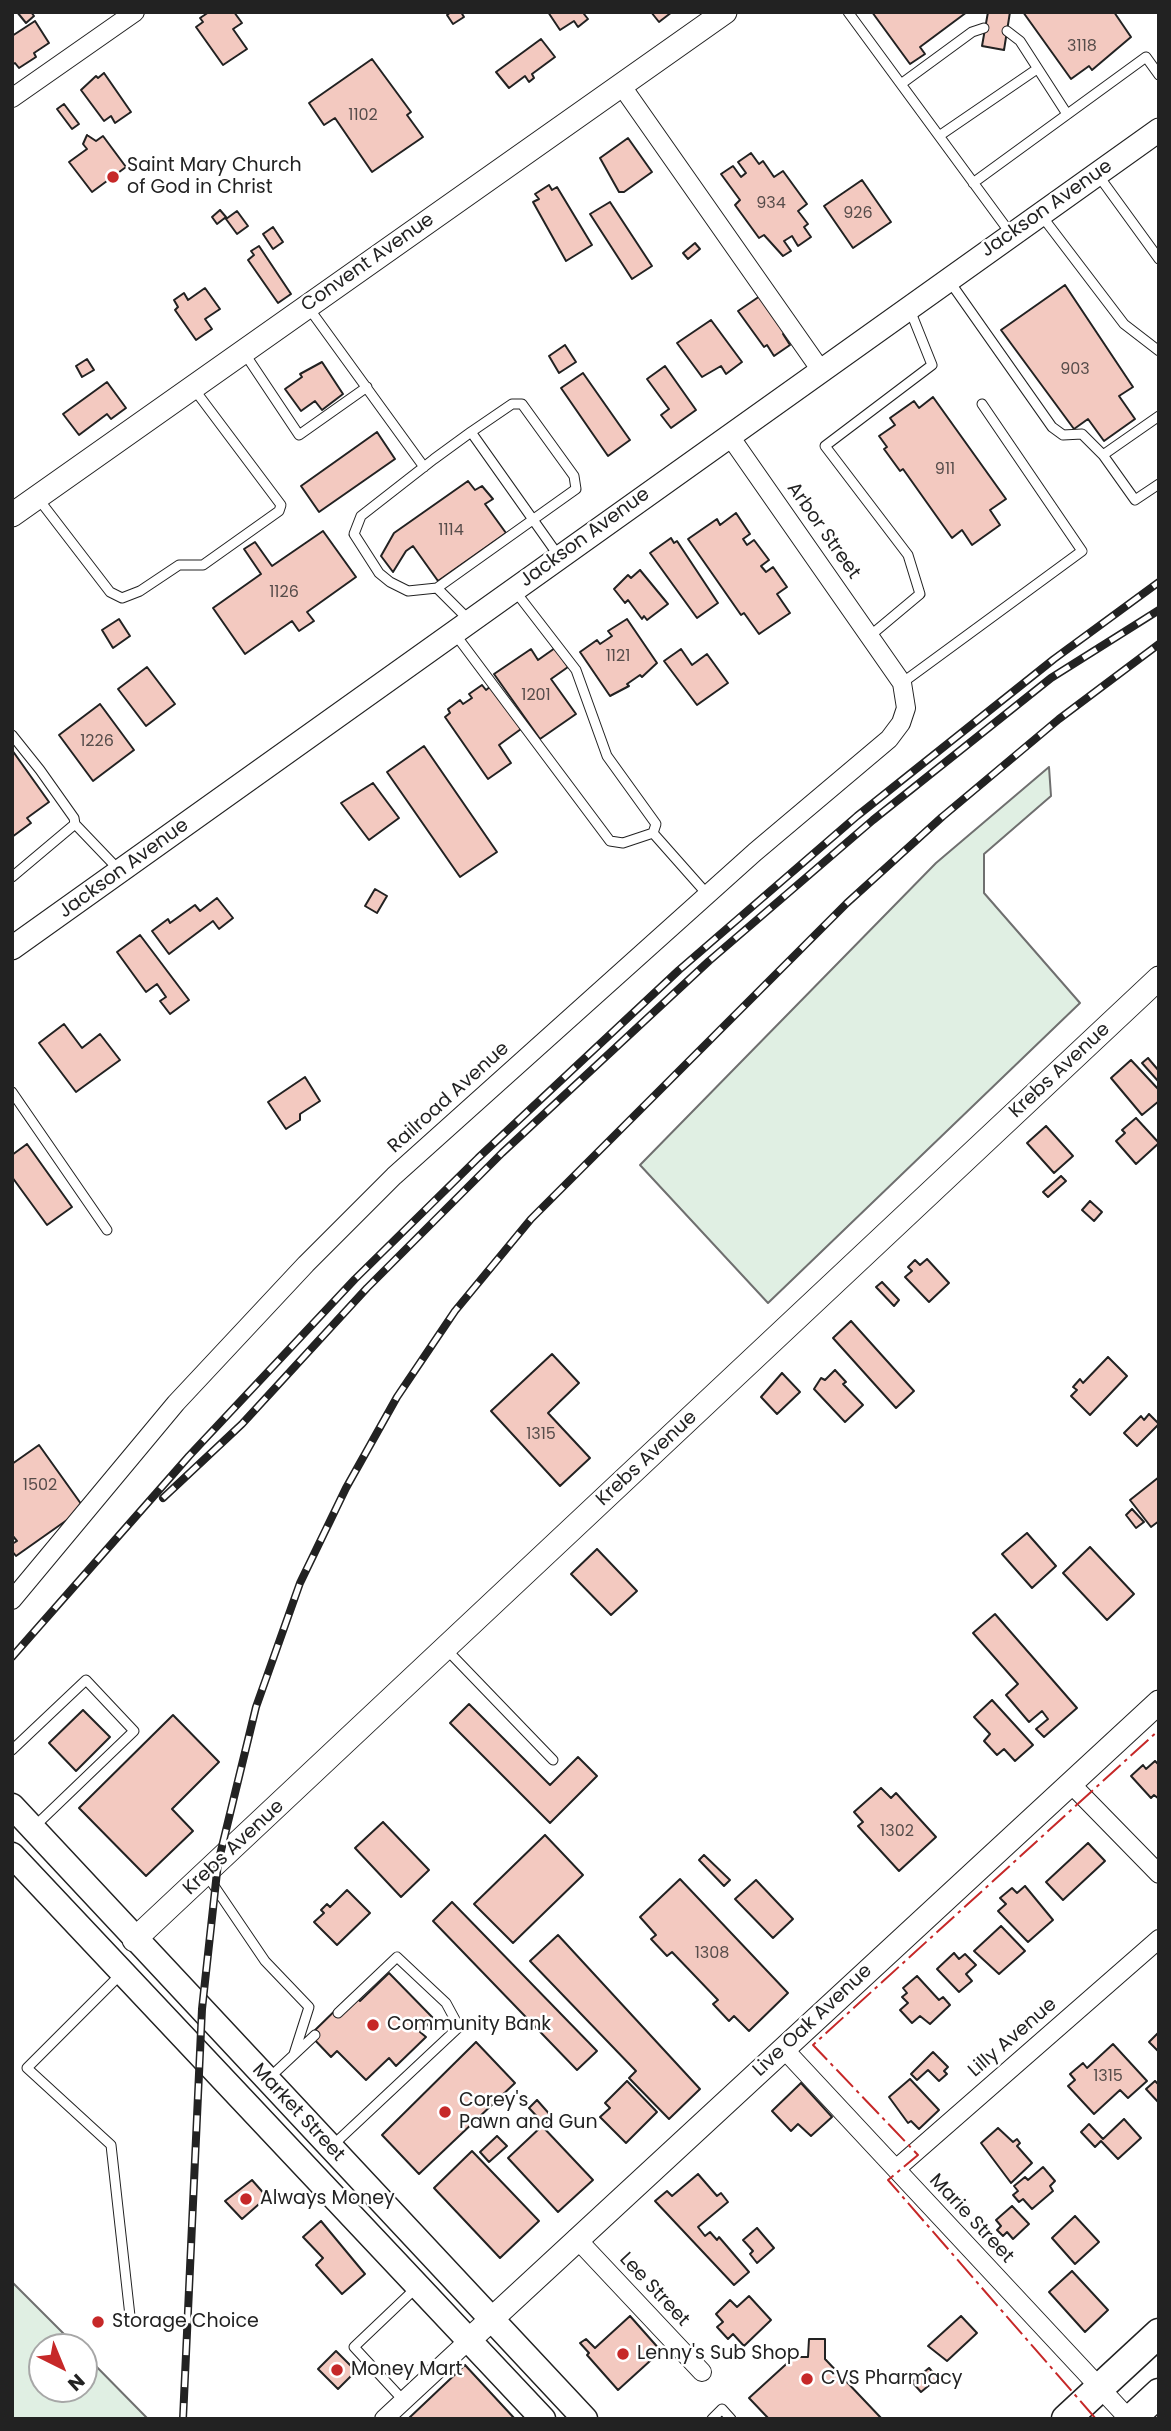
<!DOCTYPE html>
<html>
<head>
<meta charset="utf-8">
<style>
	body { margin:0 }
	#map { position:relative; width:1171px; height:2431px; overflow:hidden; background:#fff; font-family:Poppins,sans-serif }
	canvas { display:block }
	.frame { position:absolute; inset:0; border:14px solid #222; pointer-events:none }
	.north { position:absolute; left:28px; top:2333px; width:70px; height:70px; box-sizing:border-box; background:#fff; border:2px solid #a7a7a7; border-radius:50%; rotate:137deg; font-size:19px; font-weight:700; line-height:28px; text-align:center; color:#222 }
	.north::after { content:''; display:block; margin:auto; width:24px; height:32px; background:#c62828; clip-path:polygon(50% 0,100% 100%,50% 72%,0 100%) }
</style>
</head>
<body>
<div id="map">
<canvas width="1171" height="2431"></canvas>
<div class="frame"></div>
<div class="north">N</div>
</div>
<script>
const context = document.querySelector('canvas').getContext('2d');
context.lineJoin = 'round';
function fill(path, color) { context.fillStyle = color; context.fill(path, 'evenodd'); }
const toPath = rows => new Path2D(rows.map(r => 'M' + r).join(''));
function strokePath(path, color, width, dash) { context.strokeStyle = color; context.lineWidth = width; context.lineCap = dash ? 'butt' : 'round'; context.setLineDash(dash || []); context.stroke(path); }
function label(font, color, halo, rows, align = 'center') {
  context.font = font + ' Poppins,sans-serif'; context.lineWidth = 5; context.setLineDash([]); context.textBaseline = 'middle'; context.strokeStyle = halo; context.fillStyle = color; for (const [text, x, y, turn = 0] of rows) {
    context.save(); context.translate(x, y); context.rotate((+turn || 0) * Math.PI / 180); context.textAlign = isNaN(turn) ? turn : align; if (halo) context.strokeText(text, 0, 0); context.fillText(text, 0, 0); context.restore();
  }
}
const green = toPath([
	[1049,767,1051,796,984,854,984,893,1080,1003,768,1303,640,1165,936,863,1049,767],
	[12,2282,77,2347,42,2347,42,2389,84,2389,84,2354,148,2419,12,2419,12,2282]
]);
const building = toPath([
	[17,12,31,12,34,16,26,23,17,12],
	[209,12,234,12,242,23,233,29,247,49,223,65,196,27,203,22,200,18,209,12],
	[451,12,461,12,464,17,453,24,447,15,451,12],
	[548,12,587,12,584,14,588,19,578,27,574,21,560,30,548,12],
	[651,12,672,12,659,22,651,12],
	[872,12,967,12,920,47,925,54,910,64,872,12],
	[988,12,1010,12,1004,50,982,46,988,12],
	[1023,12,1114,12,1131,37,1092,70,1089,66,1071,79,1023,12],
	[35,21,49,43,34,53,36,57,19,68,15,63,12,65,12,36,35,21],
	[541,39,555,57,532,74,534,78,529,82,525,76,509,88,496,72,541,39],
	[372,59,411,112,407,115,423,137,372,172,335,118,324,125,309,103,372,59],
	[104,73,131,112,115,123,111,116,104,121,81,90,96,76,98,78,104,73],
	[64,104,79,124,72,129,57,109,64,104],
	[87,135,96,141,103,136,126,167,92,192,69,162,87,149,83,144,87,135],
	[628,138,652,172,624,192,619,192,600,158,628,138],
	[751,153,759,164,763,161,774,177,783,171,807,204,798,211,808,224,804,227,811,237,798,246,792,236,784,241,791,251,783,256,764,235,759,238,735,205,740,200,721,174,733,166,741,177,746,173,738,162,751,153],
	[862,180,891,222,853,248,824,206,862,180],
	[549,185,552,190,557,187,592,245,566,261,533,202,539,199,535,194,549,185],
	[610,202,652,266,632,279,590,214,610,202],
	[220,210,226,217,217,224,212,217,220,210],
	[237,211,248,226,237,234,226,219,237,211],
	[273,227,283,242,273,249,263,234,273,227],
	[695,243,700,249,688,259,683,253,695,243],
	[259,246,291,294,278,303,248,260,254,255,251,251,259,246],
	[1065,285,1133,387,1119,396,1135,419,1104,441,1088,419,1074,429,1001,330,1065,285],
	[205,288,220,309,205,319,212,329,196,340,175,310,178,307,174,300,184,293,188,300,205,288],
	[760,296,786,332,783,334,790,345,774,356,767,345,764,347,738,311,760,296],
	[711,320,742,362,726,374,721,366,702,377,677,343,711,320],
	[565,345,576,362,559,373,549,356,565,345],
	[87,359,94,370,82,377,76,366,87,359],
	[322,362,343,394,322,410,315,401,301,411,285,389,302,377,300,374,322,362],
	[665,366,696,410,671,428,661,415,669,409,647,379,665,366],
	[583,373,630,440,608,456,561,388,583,373],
	[107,382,126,408,111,419,107,414,79,435,63,414,107,382],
	[933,397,1006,499,990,510,1000,525,972,545,962,530,952,538,903,469,900,471,884,449,887,447,879,436,895,425,890,418,914,401,919,408,933,397],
	[377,432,395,459,319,512,301,486,377,432],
	[468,481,475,490,482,486,493,499,485,504,506,533,438,581,413,546,406,551,393,572,381,556,394,533,468,481],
	[736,513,750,534,743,539,747,545,754,540,769,560,761,566,766,572,773,567,787,587,777,594,790,613,759,634,744,613,741,615,688,539,717,519,720,525,736,513],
	[323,531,356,577,307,612,314,621,299,631,292,621,245,654,213,608,261,574,244,549,255,542,272,566,323,531],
	[671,538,674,543,677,541,718,603,697,618,650,553,671,538],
	[640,570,668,604,647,620,644,616,642,619,628,600,625,603,614,589,628,575,631,578,640,570],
	[119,619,130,636,113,648,102,630,119,619],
	[627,619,657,663,642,677,640,675,627,684,629,686,610,696,580,652,597,640,600,644,612,636,608,631,627,619],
	[555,648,568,667,551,679,576,714,540,739,494,674,531,649,538,660,555,648],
	[681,649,692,665,707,654,728,683,697,705,664,661,681,649],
	[147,667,175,704,146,726,118,689,147,667],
	[482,685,486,690,491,686,521,729,499,745,511,763,488,779,445,717,450,713,448,709,460,700,463,704,472,698,469,694,482,685],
	[100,704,134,750,93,781,59,735,100,704],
	[424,746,497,852,460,877,387,772,424,746],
	[12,750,49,802,27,818,31,823,12,837,12,750],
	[373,783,399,818,369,840,341,803,373,783],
	[375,889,387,896,377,913,365,906,375,889],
	[217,898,233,918,219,929,213,921,169,954,152,931,168,919,170,923,195,905,200,911,217,898],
	[140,935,189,1000,170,1014,160,1001,166,997,157,984,146,992,117,952,140,935],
	[64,1024,82,1048,100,1034,120,1060,76,1092,39,1043,64,1024],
	[1148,1058,1159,1071,1158,1081,1142,1063,1148,1058],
	[1131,1060,1159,1090,1159,1101,1142,1115,1111,1078,1131,1060],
	[305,1077,320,1101,300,1114,300,1120,286,1129,268,1102,305,1077],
	[1136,1118,1159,1143,1136,1164,1116,1141,1125,1133,1122,1130,1136,1118],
	[1046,1126,1073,1156,1054,1173,1027,1143,1046,1126],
	[27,1144,72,1207,47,1225,12,1177,12,1155,27,1144],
	[1061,1176,1066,1181,1048,1197,1043,1192,1061,1176],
	[1090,1201,1102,1212,1094,1221,1082,1210,1090,1201],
	[927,1259,949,1283,929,1302,905,1277,912,1271,908,1267,915,1260,920,1265,927,1259],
	[882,1282,899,1300,894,1306,876,1287,882,1282],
	[851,1321,914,1391,896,1408,833,1338,851,1321],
	[552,1354,579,1383,548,1413,590,1458,560,1486,491,1411,552,1354],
	[1108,1357,1127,1376,1090,1415,1071,1396,1077,1390,1073,1387,1080,1379,1083,1383,1108,1357],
	[835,1370,846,1382,843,1384,863,1405,845,1422,814,1389,821,1378,825,1380,835,1370],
	[782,1373,800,1392,777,1414,761,1397,782,1373],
	[1149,1414,1159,1424,1137,1446,1124,1433,1141,1416,1144,1420,1149,1414],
	[39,1445,84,1508,16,1556,12,1551,12,1544,17,1541,12,1535,12,1464,39,1445],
	[1159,1477,1159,1521,1151,1527,1130,1500,1159,1477],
	[1132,1509,1144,1522,1136,1528,1126,1515,1132,1509],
	[1027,1533,1056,1566,1032,1588,1002,1554,1027,1533],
	[1090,1547,1134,1594,1107,1620,1063,1573,1090,1547],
	[597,1549,637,1591,611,1615,571,1574,597,1549],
	[995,1614,1077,1708,1044,1737,1036,1729,1048,1719,1042,1711,1029,1722,1006,1695,1018,1684,973,1633,995,1614],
	[992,1700,1033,1745,1015,1761,1004,1749,997,1755,984,1741,990,1734,974,1717,992,1700],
	[469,1704,550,1785,578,1757,597,1776,550,1823,450,1723,469,1704],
	[83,1710,110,1737,76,1771,49,1743,83,1710],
	[173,1715,219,1762,172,1809,193,1831,146,1876,79,1808,173,1715],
	[1155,1761,1159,1765,1159,1799,1154,1795,1151,1798,1131,1776,1143,1765,1146,1769,1155,1761],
	[881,1788,891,1798,896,1793,936,1837,899,1871,858,1826,863,1822,854,1812,881,1788],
	[383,1822,429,1870,401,1897,355,1848,383,1822],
	[545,1835,583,1875,513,1943,474,1904,545,1835],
	[1088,1843,1105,1861,1063,1900,1046,1882,1088,1843],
	[704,1855,730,1880,724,1886,699,1860,704,1855],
	[680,1879,788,1993,749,2031,734,2016,729,2021,713,2004,718,2000,672,1952,667,1956,651,1939,656,1935,640,1917,680,1879],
	[756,1880,793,1919,773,1938,735,1899,756,1880],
	[1025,1886,1053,1920,1028,1942,998,1911,1006,1904,1000,1898,1012,1888,1017,1893,1025,1886],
	[347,1890,370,1913,337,1945,314,1922,324,1913,321,1910,327,1904,330,1907,347,1890],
	[452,1902,597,2051,577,2070,433,1921,452,1902],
	[1001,1926,1025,1951,999,1974,974,1951,1001,1926],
	[558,1935,700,2089,669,2119,629,2078,636,2071,530,1961,558,1935],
	[954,1953,959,1959,965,1954,976,1965,966,1974,972,1981,959,1992,937,1969,954,1953],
	[389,1973,434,2019,420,2032,426,2037,396,2066,389,2058,366,2080,337,2051,331,2057,310,2035,353,1993,360,2001,389,1973],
	[917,1976,939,2000,943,1997,950,2005,930,2024,920,2016,912,2023,900,2010,908,2003,902,1997,907,1993,903,1988,917,1976],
	[1159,2032,1159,2052,1149,2042,1159,2032],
	[476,2042,515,2083,419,2174,382,2135,476,2042],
	[1113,2044,1147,2081,1128,2098,1120,2090,1094,2114,1068,2086,1075,2080,1070,2074,1083,2063,1087,2068,1113,2044],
	[933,2052,948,2067,944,2071,947,2074,939,2081,928,2070,917,2080,911,2074,933,2052],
	[910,2079,939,2110,919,2129,911,2121,908,2123,889,2097,910,2079],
	[627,2081,657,2112,626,2143,600,2117,610,2108,605,2103,627,2081],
	[1155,2081,1159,2085,1159,2103,1146,2089,1155,2081],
	[801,2083,832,2117,811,2136,798,2124,791,2131,772,2111,801,2083],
	[537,2100,552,2117,544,2124,529,2108,537,2100],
	[1124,2119,1141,2138,1118,2159,1101,2141,1095,2147,1081,2132,1089,2124,1103,2139,1124,2119],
	[542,2126,593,2180,558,2212,508,2158,542,2126],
	[998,2128,1013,2142,1017,2139,1020,2143,1017,2146,1032,2163,1011,2183,981,2143,998,2128],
	[497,2136,507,2146,489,2162,480,2152,497,2136],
	[472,2151,539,2221,500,2258,434,2188,472,2151],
	[1043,2167,1055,2181,1050,2186,1053,2191,1032,2209,1023,2199,1019,2202,1013,2195,1018,2191,1014,2186,1025,2177,1028,2180,1043,2167],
	[698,2174,717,2196,721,2193,728,2202,698,2227,705,2236,710,2232,717,2240,719,2237,749,2272,734,2285,655,2201,667,2191,672,2196,698,2174],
	[252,2180,267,2197,242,2219,225,2201,252,2180],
	[1012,2206,1029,2224,1013,2239,1007,2232,1003,2236,997,2230,1001,2226,996,2220,1012,2206],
	[1075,2216,1099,2242,1075,2264,1052,2238,1075,2216],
	[321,2221,365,2274,342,2294,316,2265,323,2258,303,2237,321,2221],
	[757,2228,774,2248,757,2263,750,2254,753,2251,743,2240,757,2228],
	[1072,2271,1108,2310,1085,2332,1049,2292,1072,2271],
	[749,2296,771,2320,744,2346,733,2334,728,2339,717,2327,723,2322,716,2314,730,2300,737,2307,749,2296],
	[630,2316,661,2351,618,2390,587,2355,589,2353,580,2343,586,2339,595,2348,630,2316],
	[961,2316,977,2333,947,2361,928,2346,961,2316],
	[809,2339,825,2339,825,2359,882,2419,769,2419,749,2398,794,2357,808,2357,809,2339],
	[336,2351,356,2371,338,2389,318,2369,336,2351],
	[465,2365,515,2419,408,2419,465,2365],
	[929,2368,938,2378,921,2392,912,2382,929,2368]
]);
const service = toPath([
	[848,12,1011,234],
	[1007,31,1020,41,1067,114],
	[901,84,972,32,984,28],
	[939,136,1037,69],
	[1098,175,1159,259],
	[973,183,1146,57,1159,75],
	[1041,215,1124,324,1159,351],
	[950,282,1052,427,1063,435,1082,434,1103,455,1135,500,1159,484],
	[308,307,424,467],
	[243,351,299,435,367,387],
	[1103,455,1159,416],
	[37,497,110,592,122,598,140,591,179,565,203,565,279,511,281,505,194,389],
	[437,588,576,489,574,476,522,404,512,404,471,432],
	[470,621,437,588,408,591,390,582,379,573,354,534,361,516,434,459,471,432,558,555],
	[455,634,610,841,623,843,653,833,656,824,607,756,576,670,515,591],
	[871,635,920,594,908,555,825,446,932,365,910,310],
	[902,683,1082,551,982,404],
	[12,735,40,770,74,818,75,824,12,877],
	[75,824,119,870],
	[653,833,707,894],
	[12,1092,107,1230],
	[447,1650,553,1760],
	[12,1750,86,1680,134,1731,34,1827],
	[206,1874,265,1961,309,2007,294,2054],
	[121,1974,27,2068,111,2145,130,2316],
	[268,2079,315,2035],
	[332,2146,459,2027,446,2003,397,1957,338,2013],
	[403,2400,354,2347,416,2288],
	[712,2419,722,2409,731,2419]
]);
const minor = toPath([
	[621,85,820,369],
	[12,98,135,12],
	[12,1600,176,1403,306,1264,394,1176,755,852,889,739,901,723,906,708,902,683,729,435],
	[1071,1784,1159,1874],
	[783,2048,1129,2419],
	[896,2169,1159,1939],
	[576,2238,702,2372],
	[384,2419,468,2341]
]);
const tertiary = toPath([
	[12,515,725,12],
	[12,948,1159,130],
	[134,1940,1159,978],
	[468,2341,1159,1702]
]);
const secondary = toPath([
	[12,1806,585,2419],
	[12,1855,543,2419]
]);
const primary = toPath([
	[1066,2419,1159,2333],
	[1131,2419,1159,2393]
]);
const rail = toPath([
	[163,1498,242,1424,367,1288,502,1153,709,961,873,820,1051,678,1159,610],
	[12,1657,189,1456,355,1279,478,1158,679,970,857,816,1054,659,1159,582],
	[183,2419,202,2009,218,1863,256,1707,300,1583,346,1488,397,1397,455,1311,531,1219,847,903,942,817,1059,719,1159,644]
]);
const power = toPath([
	[1096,2419,888,2180,918,2155,813,2045,1159,1730]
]);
const markers = [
	[113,177,7,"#c62828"],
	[373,2025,7,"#c62828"],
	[445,2112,7,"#c62828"],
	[246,2199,7,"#c62828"],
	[98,2322,7,"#c62828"],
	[623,2354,7,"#c62828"],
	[337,2370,7,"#c62828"],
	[807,2379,7,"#c62828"]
];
const numberNames = [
	["3118",1082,47],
	["1102",363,116],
	["934",771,204],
	["926",858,214],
	["903",1075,370],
	["911",945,470],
	["1114",451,531],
	["1126",284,593],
	["1121",618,657],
	["1201",536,696],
	["1226",97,742],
	["1315",541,1435],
	["1502",40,1486],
	["1302",897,1832],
	["1308",712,1954],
	["1315",1108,2077]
];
const poiNames = [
	["Saint Mary Church",127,166],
	["of God in Christ",127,188],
	["Community Bank",387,2025],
	["Corey's",459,2101],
	["Pawn and Gun",459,2123],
	["Always Money",260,2199],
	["Storage Choice",112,2322],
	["Lenny's Sub Shop",637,2354],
	["Money Mart",351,2370],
	["CVS Pharmacy",821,2379]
];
const streetNames = [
	["Jackson Avenue",1047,209,-35],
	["Convent Avenue",368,263,-35],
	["Arbor Street",823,531,55],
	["Jackson Avenue",585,538,-36],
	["Jackson Avenue",124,869,-36],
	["Krebs Avenue",1060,1071,-43],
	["Railroad Avenue",449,1098,-42],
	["Krebs Avenue",647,1459,-43],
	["Krebs Avenue",234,1848,-43],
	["Live Oak Avenue",813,2021,-43],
	["Lilly Avenue",1013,2038,-41],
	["Market Street",298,2113,47],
	["Marie Street",971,2219,47],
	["Lee Street",654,2290,47]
];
fill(green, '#e0efe3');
strokePath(green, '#6f6f6f', 2);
fill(building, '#f3c9c0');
strokePath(building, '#222', 2);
strokePath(service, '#222', 11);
strokePath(minor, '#222', 20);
strokePath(tertiary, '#222', 25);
strokePath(secondary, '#222', 27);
strokePath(primary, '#222', 31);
strokePath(service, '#fff', 9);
strokePath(minor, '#fff', 18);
strokePath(tertiary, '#fff', 23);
strokePath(secondary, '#fff', 24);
strokePath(primary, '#fff', 28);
strokePath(rail, '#222', 8);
strokePath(rail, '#fff', 5, [16]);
strokePath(power, '#c62828', 2, [24, 5, 3.5, 5]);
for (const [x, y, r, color] of markers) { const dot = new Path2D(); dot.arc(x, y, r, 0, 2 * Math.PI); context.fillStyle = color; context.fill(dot); strokePath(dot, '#fff', 2.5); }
label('16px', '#564c4a', null, numberNames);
label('19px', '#222', '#fff', poiNames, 'left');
label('19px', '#222', '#fff', streetNames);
</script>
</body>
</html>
